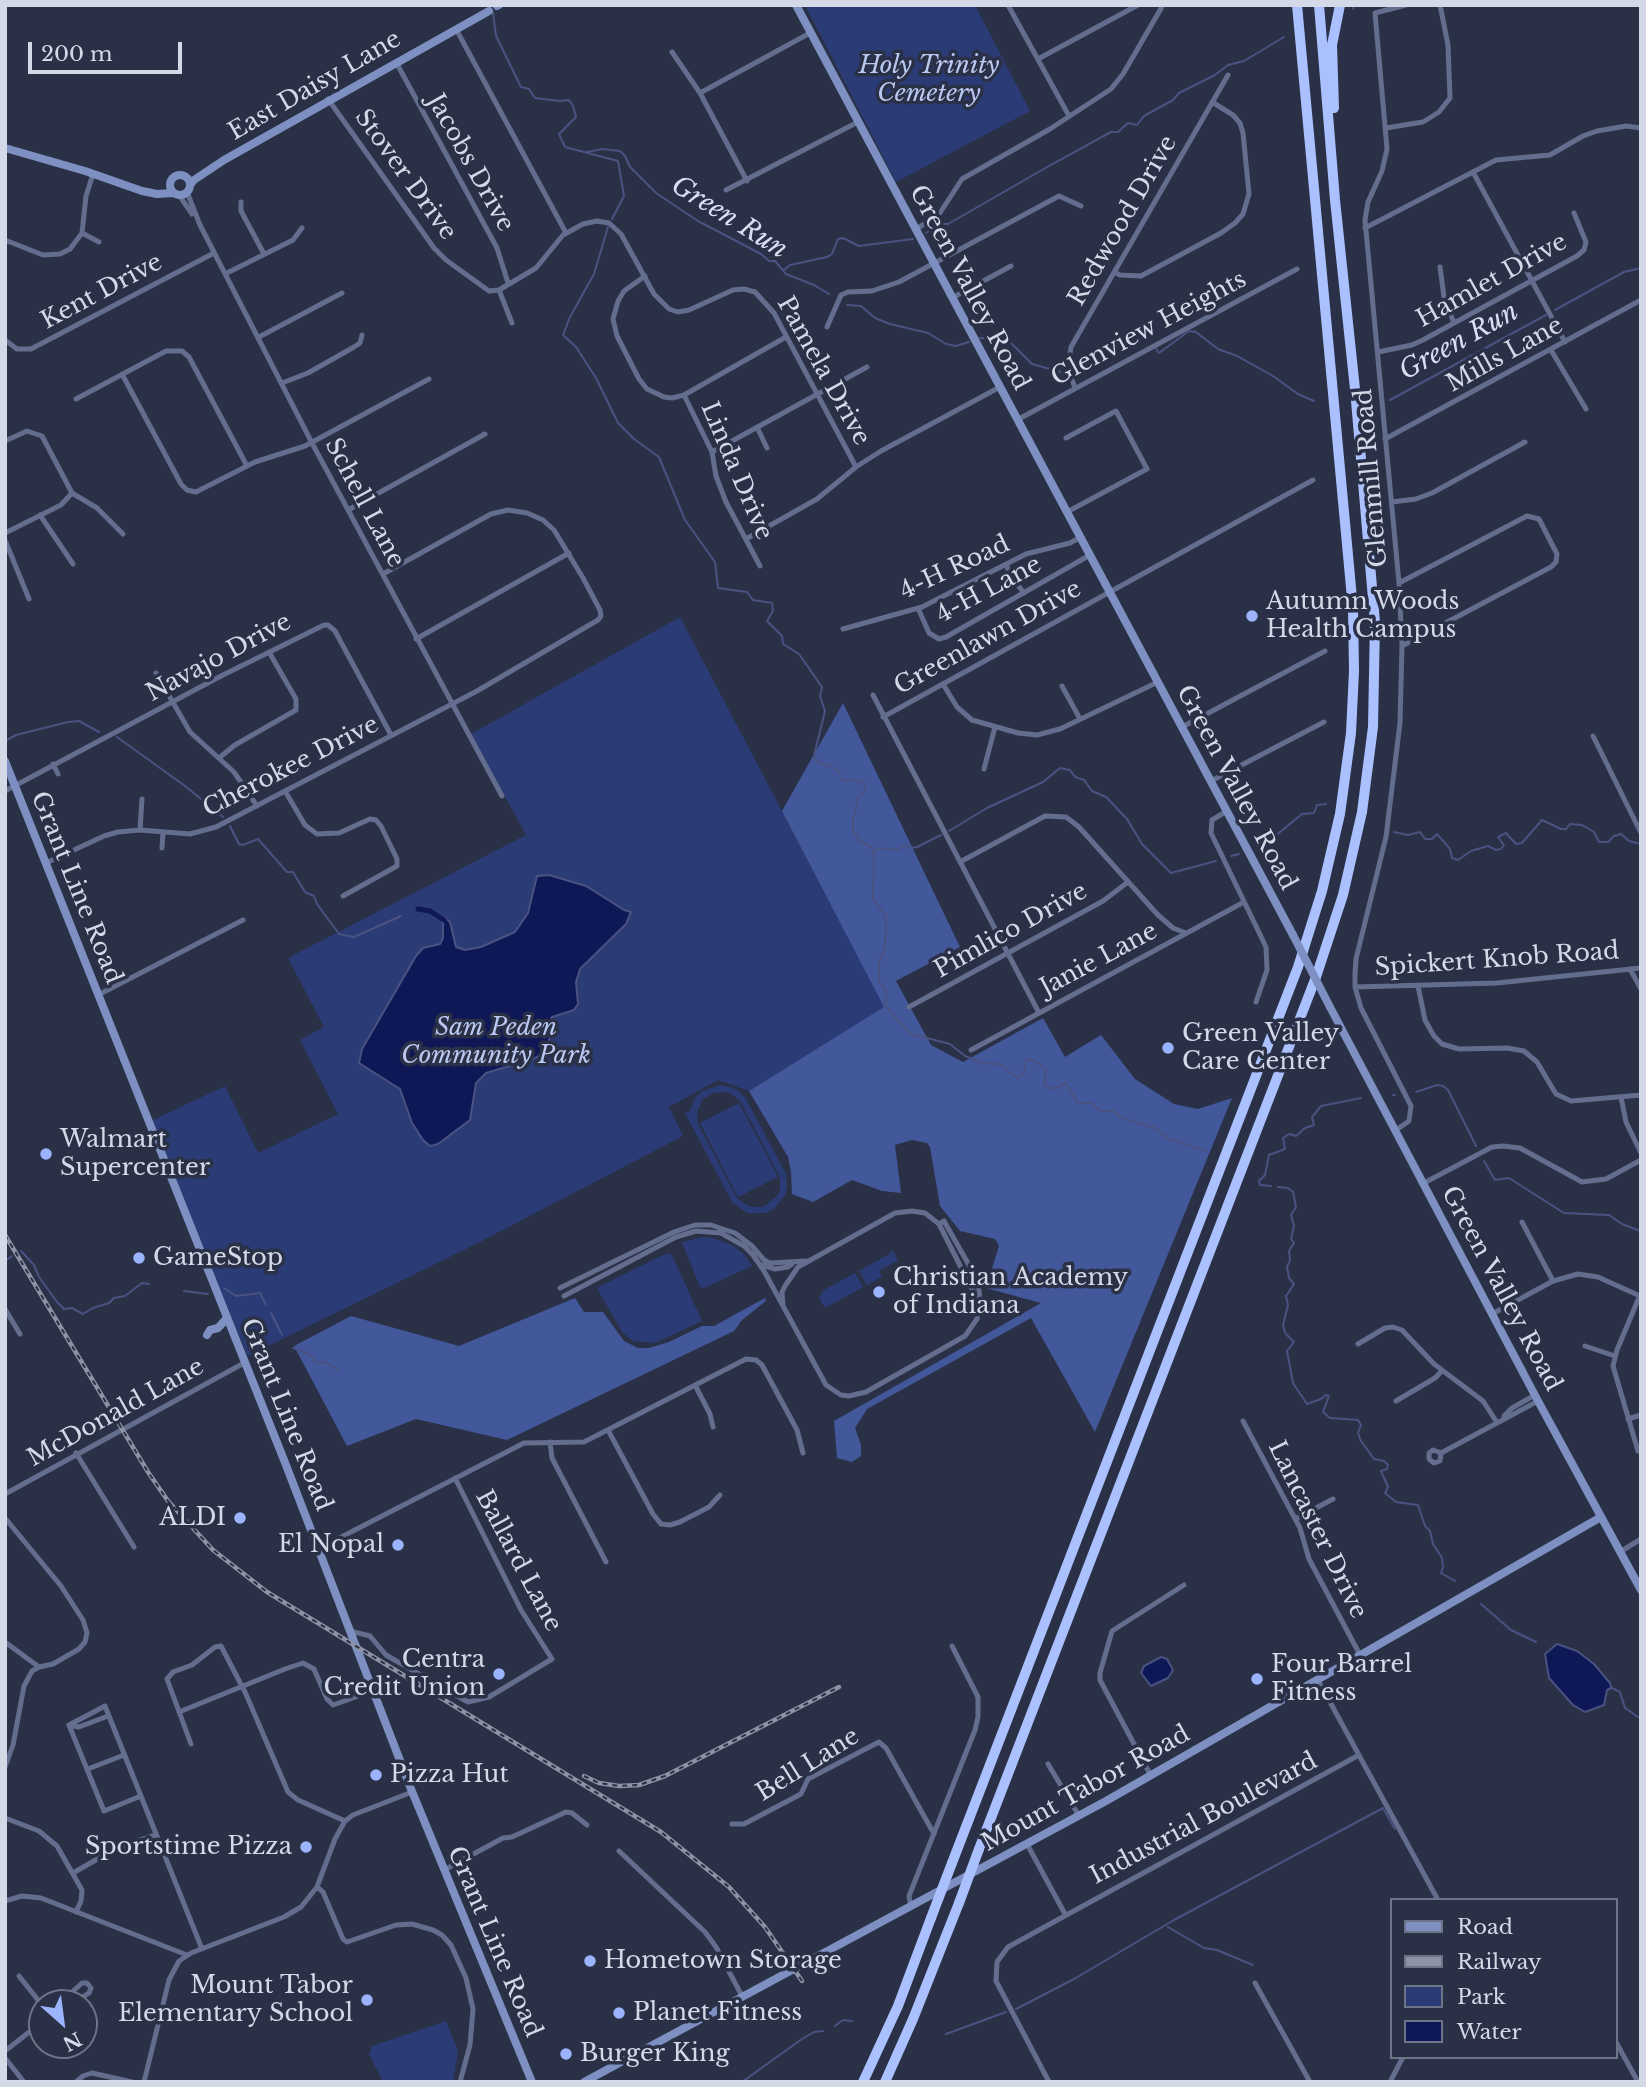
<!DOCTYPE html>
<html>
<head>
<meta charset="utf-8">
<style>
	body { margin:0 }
	#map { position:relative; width:1646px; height:2087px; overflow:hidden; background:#2a3147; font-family:"Libre Baskerville",serif }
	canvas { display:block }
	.frame { position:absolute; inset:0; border:7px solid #d4d9e7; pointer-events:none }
	.legend { position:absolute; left:1390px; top:1898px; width:228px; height:161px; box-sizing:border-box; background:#2a3147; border:2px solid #6e7487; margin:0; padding:9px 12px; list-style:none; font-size:21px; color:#d4d9e7 }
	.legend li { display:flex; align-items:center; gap:14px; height:35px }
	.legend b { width:35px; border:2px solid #6e7487 }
	.north { position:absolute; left:28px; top:1989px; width:70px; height:70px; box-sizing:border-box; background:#2a3147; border:2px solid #6e7487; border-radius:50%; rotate:152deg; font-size:19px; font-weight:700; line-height:28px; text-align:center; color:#d4d9e7 }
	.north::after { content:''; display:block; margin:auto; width:24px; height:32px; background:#9cb4fd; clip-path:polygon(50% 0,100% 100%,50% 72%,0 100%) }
	.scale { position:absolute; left:28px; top:42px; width:154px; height:32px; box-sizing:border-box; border:4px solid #d4d9e7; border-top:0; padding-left:9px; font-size:21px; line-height:24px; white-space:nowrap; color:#d4d9e7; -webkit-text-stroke:5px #2a3147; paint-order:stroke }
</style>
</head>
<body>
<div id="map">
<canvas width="1646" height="2087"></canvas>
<div class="frame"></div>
<ul class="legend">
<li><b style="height:9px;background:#7e8fc1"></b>Road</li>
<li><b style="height:9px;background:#8d93a5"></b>Railway</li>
<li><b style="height:19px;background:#2b3b75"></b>Park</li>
<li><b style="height:19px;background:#0f1857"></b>Water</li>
</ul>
<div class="north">N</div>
<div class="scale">200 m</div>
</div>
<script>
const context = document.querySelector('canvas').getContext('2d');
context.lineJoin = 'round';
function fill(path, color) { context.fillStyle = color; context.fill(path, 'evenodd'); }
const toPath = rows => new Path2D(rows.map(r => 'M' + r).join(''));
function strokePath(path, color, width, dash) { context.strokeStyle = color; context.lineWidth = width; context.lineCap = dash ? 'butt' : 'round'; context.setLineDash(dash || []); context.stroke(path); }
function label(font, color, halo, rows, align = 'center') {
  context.font = font + ' "Libre Baskerville",serif'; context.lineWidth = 7; context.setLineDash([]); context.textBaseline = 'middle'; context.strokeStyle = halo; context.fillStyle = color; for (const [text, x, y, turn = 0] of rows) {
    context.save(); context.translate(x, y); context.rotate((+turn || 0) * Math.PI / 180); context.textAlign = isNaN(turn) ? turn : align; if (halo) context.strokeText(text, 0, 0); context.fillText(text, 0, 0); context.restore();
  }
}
const green = toPath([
	[805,5,975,5,1030,111,896,182],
	[680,617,885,1007,749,1091,718,1080,669,1107,683,1136,476,1244,248,1356,149,1122,225,1086,258,1153,338,1114,300,1040,324,1027,288,958,526,835,471,734],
	[720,1085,734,1088,745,1097,786,1174,787,1188,784,1197,775,1208,766,1213,747,1213,732,1202,685,1113,690,1111,695,1098,702,1091],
	[724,1092,731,1094,740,1101,780,1177,780,1190,776,1197,763,1207,750,1207,737,1198,698,1124,697,1112,703,1099,713,1093],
	[739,1103,778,1177,738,1197,700,1123],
	[703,1237,712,1238,730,1244,744,1254,752,1266,704,1288,700,1287,682,1242],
	[892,1249,898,1260,879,1271,882,1277,867,1285,859,1271,891,1253],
	[667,1253,672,1255,702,1321,655,1343,633,1341,622,1332,597,1288],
	[855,1273,863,1287,825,1308,819,1298,824,1290],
	[446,2021,458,2051,453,2082,383,2082,369,2054,372,2046]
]);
const forest = toPath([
	[843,703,960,947,896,981,931,1045,963,1062,1043,1018,1065,1057,1101,1035,1135,1079,1174,1104,1198,1109,1232,1098,1095,1432,1031,1318,867,1409,855,1428,861,1445,861,1456,852,1462,837,1458,834,1421,1041,1303,986,1288,999,1246,995,1239,960,1231,940,1206,930,1147,927,1143,912,1140,895,1145,901,1193,882,1191,852,1180,813,1202,792,1194,791,1172,788,1157,749,1091,884,1007,782,811],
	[575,1298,584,1312,603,1312,624,1341,638,1348,649,1348,669,1342,702,1326,714,1326,765,1298,766,1301,742,1320,734,1331,507,1440,416,1419,347,1446,294,1346,351,1316,459,1346]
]);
const water = toPath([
	[549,875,586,886,624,910,631,912,626,924,580,969,576,982,578,1004,574,1010,552,1017,549,1023,551,1030,547,1051,519,1067,512,1065,486,1073,476,1083,470,1120,438,1144,430,1146,423,1140,412,1123,400,1089,359,1063,362,1049,416,956,423,948,440,944,443,938,443,923,445,918,450,922,456,947,465,950,481,947,515,932,528,913,537,876,549,875],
	[1557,1644,1577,1651,1594,1664,1610,1683,1611,1688,1607,1690,1604,1705,1585,1712,1573,1705,1549,1678,1545,1654,1557,1644],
	[1161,1657,1167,1659,1173,1670,1168,1678,1151,1686,1141,1673,1144,1666,1161,1657]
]);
const stream = toPath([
	[1353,9,1354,5],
	[493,13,496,36,521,87,529,89,535,98,560,101,569,100,573,106,576,117,559,134,565,147,618,161,624,196,612,219],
	[587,152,602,149,620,151,625,156,630,167,656,193,698,221,761,254,769,261,775,261,786,274,814,285,829,294],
	[608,227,594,274,570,317,563,335,576,347,596,378,618,423,634,439,659,457,685,520,715,562,718,588,747,592,753,600,772,603,773,611,767,621,782,636,783,644,799,654,822,687,820,696,825,711,814,756,817,762,831,766,839,772,842,780,862,781,866,788,858,800,853,819,853,831,860,841,870,846,874,853,873,899,886,916,885,949,879,963,879,981,886,991,886,1007,911,1034,950,1044,965,1056,984,1064,993,1063,1004,1066,1011,1074,1018,1078,1024,1073,1025,1063,1028,1059,1035,1061,1042,1066,1046,1072,1044,1085,1054,1089,1066,1083,1078,1103,1091,1103,1100,1111,1114,1111,1120,1117,1156,1128,1167,1138,1207,1151],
	[926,233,941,224,948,224,1049,166,1111,132,1118,132,1128,123,1137,125,1144,116,1173,100,1179,93,1215,75,1228,65,1244,61,1284,37],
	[784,270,790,265,827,257,832,254,838,239,843,238,859,246,913,239],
	[847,305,861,306,875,318,890,324,928,333,946,344,956,346,969,342],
	[1555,310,1624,272,1641,268],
	[980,338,1004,340],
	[1011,343,1032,364,1061,372],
	[1156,349,1159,353,1189,331,1196,332,1218,349,1237,356,1273,376,1298,394,1314,401],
	[1390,400,1546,315],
	[117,737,185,786,223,817],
	[5,741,16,735,68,722,79,721,99,732],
	[230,826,239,844,243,845,258,839,287,872,293,872,305,892,314,896,317,904,339,934,354,937,401,916],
	[949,831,987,808,1043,782,1060,768,1070,770,1075,777,1084,780,1092,791,1106,797,1127,819,1142,844,1171,873,1216,861],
	[1394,832,1408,835,1420,832,1425,839,1432,839,1437,834,1450,849,1452,858,1458,860,1471,851,1488,846,1496,850,1501,849,1504,845,1498,837,1506,833,1516,844,1522,843,1542,820,1561,829,1566,829,1570,824,1582,825,1594,832,1599,842,1608,842,1614,836,1621,834,1629,841,1641,844],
	[1263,846,1302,814,1314,813,1317,805,1326,804],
	[875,852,879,848,898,850,904,845,911,848,917,847,941,835],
	[1231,856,1239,854],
	[1416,1092,1437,1085,1443,1086,1448,1090,1476,1146],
	[1393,1095,1395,1095],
	[1484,1161,1495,1180,1509,1178,1564,1213,1609,1215,1622,1224,1640,1231],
	[1271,1186,1260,1185,1259,1181,1265,1175,1269,1155,1285,1149,1283,1138,1289,1134,1296,1136,1305,1128,1314,1125,1312,1117,1321,1106,1361,1098],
	[1278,1187,1288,1188,1293,1192,1296,1207,1291,1215,1294,1226,1291,1239,1294,1243,1289,1251,1290,1260,1287,1267,1289,1278,1294,1284,1286,1296,1288,1305,1283,1325,1285,1333,1294,1342,1287,1351,1293,1383,1307,1404,1321,1399,1326,1395,1329,1396,1323,1412,1330,1418,1358,1420,1361,1425,1358,1433,1361,1441,1374,1459,1384,1461,1388,1465,1387,1469,1381,1471,1388,1487,1385,1493,1396,1502,1418,1505,1425,1526,1430,1531,1433,1544,1442,1558,1443,1567,1441,1573,1455,1581],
	[21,1251,34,1265,39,1277,57,1302,64,1309,72,1308,83,1314,93,1308,109,1303,114,1298,125,1296,142,1283,149,1284],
	[5,1261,12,1256],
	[224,1288,236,1296,260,1293,266,1305],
	[184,1291,208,1294],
	[271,1313,282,1335],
	[293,1348,309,1354,318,1364,326,1362,338,1370],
	[1481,1604,1511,1630,1536,1642],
	[1612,1688,1620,1692,1625,1708,1641,1719],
	[1168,1927,1204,1948,1217,1950,1253,1965],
	[1016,2009,1074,1979,1174,1920,1383,1808,1395,1829],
	[835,2026,843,2020,852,2021],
	[946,2034,1006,2012],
	[742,2082,802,2039,814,2032,823,2031]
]);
const canal = toPath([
	[418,909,430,911,444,920]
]);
const street = toPath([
	[1008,5,1069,116],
	[456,29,566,233],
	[672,52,700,93,747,181],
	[1038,59,1138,5],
	[396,62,497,248,508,283],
	[700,93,810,33],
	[328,99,434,248,446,260,489,291,499,290,512,323],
	[1386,128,1423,122,1439,112,1450,98,1448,45,1440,5],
	[1473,172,1565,342],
	[726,190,858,122],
	[187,192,200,225,312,443,502,796],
	[179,195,192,214],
	[241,202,241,211,264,254],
	[1365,228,1496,160,1550,155,1583,136,1597,131,1626,126,1641,128],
	[916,229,938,216,962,179,1050,129,1111,89,1123,74,1163,5],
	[82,233,99,242],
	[5,240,43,255,60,254,70,249,82,233,86,196,93,174],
	[1440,267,1444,297,1454,323],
	[1114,272,1120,275,1141,276,1221,233,1235,223,1243,214,1249,194,1243,133,1240,123,1233,115,1212,102],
	[225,274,293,240,302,228],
	[645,276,624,291,618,301,613,319,617,336,639,379,647,389,664,397,672,398,684,395,712,452,716,476,726,502,760,566],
	[499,290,536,268,563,235,583,224,597,221,609,223,621,234,654,294,669,309,678,312,689,310,733,290,744,289,755,292,774,313,856,467],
	[952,298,1011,266],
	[827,327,841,295,848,292,872,291,899,282,1059,196,1081,206],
	[259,337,342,293],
	[5,340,17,349,31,349,214,253],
	[1551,350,1586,409],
	[1378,352,1412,345,1423,340,1577,256,1584,250,1586,242,1574,213],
	[122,374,181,484,187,490,196,492,255,462,305,446,429,379],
	[282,383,308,373,354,347,360,343,362,335],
	[1075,388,1068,368,1071,347,1228,75],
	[684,395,786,337],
	[76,399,166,351,182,351,189,357,247,466],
	[1017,420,1297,269],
	[757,427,767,448],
	[1066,438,1116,411,1147,469,1067,512],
	[1385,439,1641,300],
	[5,441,27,431,42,436,72,493,97,508,123,534],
	[712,452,867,367],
	[1392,502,1416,499,1432,493,1525,442],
	[348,510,485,434],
	[40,515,73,564],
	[5,533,61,505,72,493],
	[746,539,817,499,856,467,881,451,1000,387],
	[5,540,29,599],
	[1006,565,1013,579,1024,593],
	[1399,583,1527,516,1539,519,1557,554,1556,562,1551,567,1402,646],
	[918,608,929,633,939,639,946,637,1090,555],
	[843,629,922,607,1026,554,1070,543,1081,537],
	[416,639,569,553],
	[156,673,190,732,234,772,257,806],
	[943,684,957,707,972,720,1018,733,1037,735,1060,729,1158,682],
	[1062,686,1080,719],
	[873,695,1039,1013],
	[883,717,1313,480],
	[1182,727,1325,651],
	[1593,736,1641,833],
	[219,758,235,745,296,710,296,699,269,652],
	[53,764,58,774],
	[984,769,995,727],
	[1211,781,1324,722],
	[5,791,221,676,324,625,328,625,335,631,391,735],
	[285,791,305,825,317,834,339,833,370,819,376,820,381,826,397,859,397,866,343,896],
	[1227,811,1212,820,1211,833,1266,947,1267,970,1256,1002],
	[140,830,142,799],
	[162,848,163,832],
	[960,862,1045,816,1066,817,1079,827,1158,915,1173,928,1186,933],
	[46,863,104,836,118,832,140,830,190,834,216,827,477,691,598,620,601,616,600,610,583,578,554,530,543,520,527,513,508,510,491,514,383,574],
	[1630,969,1641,989],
	[1418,986,1425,1020,1434,1036,1442,1044,1459,1049,1507,1048,1524,1051,1537,1062,1556,1094,1571,1101,1641,1095],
	[1355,987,1497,983,1641,968],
	[98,995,243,920],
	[909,1007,1103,901,1128,882],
	[971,1050,1244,902],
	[1621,1097,1626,1122,1641,1153],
	[1396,1130,1409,1121,1411,1106,1361,1008,1355,987,1355,974,1356,959,1386,837,1400,723,1402,646,1399,583,1365,220,1368,202,1382,171,1387,149,1375,13,1406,5],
	[1424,1183,1492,1147,1503,1146,1520,1148,1582,1182,1606,1179,1641,1160],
	[1522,1222,1553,1281],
	[939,1224,944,1221,978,1281,980,1300],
	[762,1265,775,1269,788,1267,792,1264],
	[560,1288,674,1232,695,1225,711,1225,735,1233,752,1246,764,1260,770,1263,806,1261],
	[564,1296,676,1237,696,1231,721,1233,744,1246,753,1255,764,1271,826,1385,841,1395,849,1396,866,1392,965,1336,977,1319,979,1303,939,1224,925,1213,912,1211,895,1213,798,1267,785,1286,782,1292,783,1306],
	[5,1309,20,1334],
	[1492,1314,1553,1281,1578,1274,1598,1277,1640,1296],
	[1358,1344,1385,1328,1393,1327,1402,1330,1434,1364,1483,1401,1496,1421],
	[1585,1346,1615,1356],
	[695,1385,710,1414,713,1427],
	[1396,1401,1435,1378,1442,1371],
	[1504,1416,1512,1408,1535,1395],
	[1628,1419,1641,1415],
	[1243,1421,1300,1528,1309,1559,1360,1655],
	[608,1430,653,1514,661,1524,670,1525,680,1522,709,1507,720,1495],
	[550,1442,552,1458,606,1562],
	[1638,1451,1613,1366,1617,1350,1640,1295],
	[76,1453,134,1547],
	[1441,1453,1433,1450,1429,1453,1429,1459,1434,1463,1440,1461,1441,1453,1538,1401],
	[5,1494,244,1363],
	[5,1518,61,1586,83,1620,87,1633,85,1642,79,1649,53,1664,39,1667,5,1642],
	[1295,1519,1333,1499],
	[318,1549,524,1443,584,1442,746,1359,756,1360,762,1365,797,1430,803,1453],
	[1620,1552,1641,1539],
	[350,1631,370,1636,386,1655,468,1702,489,1697,552,1659,521,1610,455,1478],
	[1318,1680,1438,1900],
	[179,1712,285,1669,303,1663,314,1669,327,1699,333,1705,372,1691],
	[108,1716,79,1727,69,1725,105,1706,202,1949],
	[69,1725,104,1811,141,1796],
	[191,1744,167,1679,173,1672,192,1665,215,1647,221,1646,245,1692,288,1792,298,1800,345,1821],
	[1048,1764,1079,1816],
	[5,1767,13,1745,24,1686,32,1671,39,1667],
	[88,1769,124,1755],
	[1151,1776,1100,1680,1100,1673,1112,1631,1184,1585],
	[5,1818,39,1831,57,1846,82,1890,81,1901,76,1912],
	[732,1824,744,1824,801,1794,808,1779,879,1742,886,1748,934,1834],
	[1027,1844,1065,1914],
	[619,1851,705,1932,716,1947,742,1996],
	[444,1870,503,1838,512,1837,566,1812,572,1813,587,1825],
	[73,1873,120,1846,156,1835],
	[317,1887,323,1892,343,1939,347,1942,396,1925,412,1924,433,1930,442,1935,451,1945,466,1978,473,2009,470,2045,460,2082],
	[5,1901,22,1896,41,1898,187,1955],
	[911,1907,909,1896,975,1730,978,1717,978,1697,952,1646],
	[19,1976,42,2005],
	[1255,1983,1310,2082],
	[60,2003,82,1983,87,1983,91,1988,89,1993,73,2003],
	[1616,2042,1638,2082],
	[5,2051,42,2022],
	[5,2058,24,2082],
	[76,2082,83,2076,92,2073,132,2082],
	[144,2082,169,1980,179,1961,191,1953,284,1917,301,1907,317,1887,335,1839,345,1821,353,1815,412,1792],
	[1049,2082,996,1981,997,1962,1008,1947,1359,1755],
	[1390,2082,1403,2057]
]);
const secondary = toPath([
	[796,5,1293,935],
	[497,6,499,5],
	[5,148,85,171,142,191,157,194,173,193],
	'170 185a10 10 0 1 1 20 0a10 10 0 1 1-20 0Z',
	[190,185,194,180,224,160,489,11],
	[5,761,284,1460,411,1789,532,2082],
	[1330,1007,1538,1401,1641,1590],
	[207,1335,210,1330,218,1328,227,1318],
	[584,2082,1106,1801,1601,1517]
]);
const highway = toPath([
	[1334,108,1332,45,1340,5],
	[979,1849,1316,977,1343,895,1362,812,1373,727,1375,622,1355,389,1335,200,1319,5],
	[952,1863,1298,967,1322,891,1340,814,1351,733,1354,671,1353,609,1297,5],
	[863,2082,898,2006,931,1918],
	[885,2082,913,2019,959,1903]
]);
const rail = toPath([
	[5,1235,148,1472,168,1501,213,1550,267,1592,661,1832,729,1887,765,1927,802,1981],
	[584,1776,599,1783,619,1786,639,1785,665,1776,839,1687]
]);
const secondaryBridge = toPath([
	[1293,935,1330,1007]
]);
const highwayBridge = toPath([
	[959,1903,979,1849],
	[931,1918,952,1863]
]);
const markers = [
	[1252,616,7,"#9cb4fd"],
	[1168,1048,7,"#9cb4fd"],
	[46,1154,7,"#9cb4fd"],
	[139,1258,7,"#9cb4fd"],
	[879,1292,7,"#9cb4fd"],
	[240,1518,7,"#9cb4fd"],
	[398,1545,7,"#9cb4fd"],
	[499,1674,7,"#9cb4fd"],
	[1257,1679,7,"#9cb4fd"],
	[376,1775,7,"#9cb4fd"],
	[306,1847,7,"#9cb4fd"],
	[590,1961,7,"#9cb4fd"],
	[367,2000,7,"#9cb4fd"],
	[619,2013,7,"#9cb4fd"],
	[566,2054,7,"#9cb4fd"]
];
const parkNames = [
	["Holy Trinity",929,66],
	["Cemetery",929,94],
	["Sam Peden",496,1028],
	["Community Park",496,1056]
];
const streetNames = [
	["East Daisy Lane",315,86,-30],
	["Jacobs Drive",470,163,61],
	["Stover Drive",405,175,54],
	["Redwood Drive",1123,221,-60],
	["Hamlet Drive",1492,281,-29],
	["Green Valley Road",969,288,62],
	["Kent Drive",102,292,-28],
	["Glenview Heights",1149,329,-28],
	["Mills Lane",1505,355,-29],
	["Pamela Drive",823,371,61],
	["Linda Drive",736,471,67],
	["Glenmill Road",1372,478,-95],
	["Schell Lane",364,503,62],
	["4-H Road",955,568,-25],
	["4-H Lane",989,590,-28],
	["Greenlawn Drive",988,638,-29],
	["Navajo Drive",219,658,-28],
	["Cherokee Drive",291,767,-27],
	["Green Valley Road",1236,788,62],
	["Grant Line Road",76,888,68],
	["Pimlico Drive",1011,931,-29],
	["Janie Lane",1099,960,-28],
	["Spickert Knob Road",1497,960,-4],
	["Green Valley Road",1501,1289,62],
	["McDonald Lane",116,1413,-29],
	["Grant Line Road",286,1415,68],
	["Lancaster Drive",1317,1530,64],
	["Ballard Lane",518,1561,62],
	["Bell Lane",808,1765,-32],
	["Mount Tabor Road",1086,1789,-29],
	["Industrial Boulevard",1204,1819,-28],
	["Grant Line Road",494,1942,67]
];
const poiNames = [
	["Autumn Woods",1266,602],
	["Health Campus",1266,630],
	["Green Valley",1182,1034],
	["Care Center",1182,1062],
	["Walmart",60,1140],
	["Supercenter",60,1168],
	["GameStop",153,1258],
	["Christian Academy",893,1278],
	["of Indiana",893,1306],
	["ALDI",226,1518,"right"],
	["El Nopal",384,1545,"right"],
	["Centra",485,1660,"right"],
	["Credit Union",485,1688,"right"],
	["Four Barrel",1271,1665],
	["Fitness",1271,1693],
	["Pizza Hut",390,1775],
	["Sportstime Pizza",292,1847,"right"],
	["Hometown Storage",604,1961],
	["Mount Tabor",353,1986,"right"],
	["Elementary School",353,2014,"right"],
	["Planet Fitness",633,2013],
	["Burger King",580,2054]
];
const waterNames = [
	["Green Run",729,218,32],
	["Green Run",1459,342,-29]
];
fill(green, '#2b3b75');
fill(forest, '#43579b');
fill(water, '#0f1857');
strokePath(water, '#4a5282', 2);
strokePath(stream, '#4a5282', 2);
strokePath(canal, '#0f1857', 5);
strokePath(street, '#636e8e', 5);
strokePath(secondary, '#7e8fc1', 8);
strokePath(highway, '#abc0fe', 10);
strokePath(rail, '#8d93a5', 4.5);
strokePath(rail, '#2a3147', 2, [5]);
strokePath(secondaryBridge, '#7e8fc1', 8);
strokePath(highwayBridge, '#abc0fe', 10);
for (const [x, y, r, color] of markers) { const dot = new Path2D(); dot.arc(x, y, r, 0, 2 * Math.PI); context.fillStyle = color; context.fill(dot); strokePath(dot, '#2a3147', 2.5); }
label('italic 24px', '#b9c8ef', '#2a3147', parkNames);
label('24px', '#d4d9e7', '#2a3147', streetNames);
label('24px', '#d4d9e7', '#2a3147', poiNames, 'left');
label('italic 26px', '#d8dff3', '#2a3147', waterNames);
</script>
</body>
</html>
